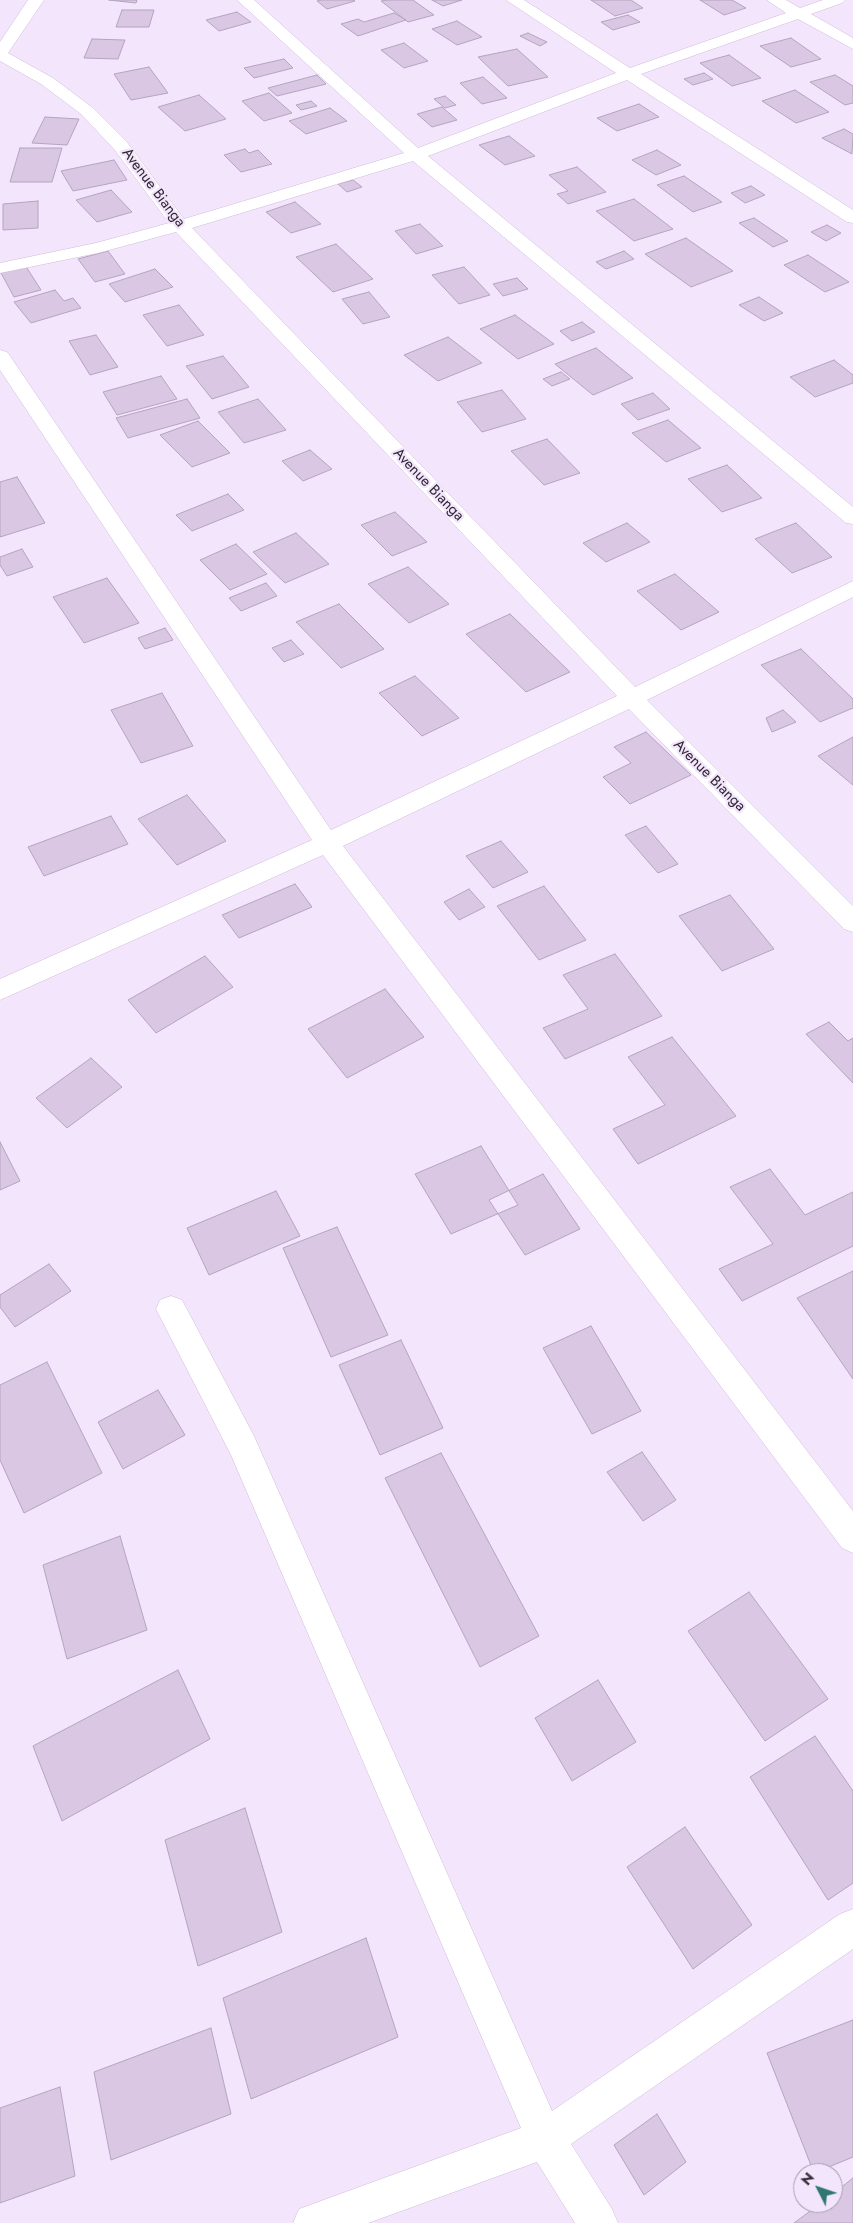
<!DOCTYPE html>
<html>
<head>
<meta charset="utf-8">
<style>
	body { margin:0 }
	#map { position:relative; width:853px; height:2223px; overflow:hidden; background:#f3e5fb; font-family:Jost,sans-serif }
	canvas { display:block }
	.north { position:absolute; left:793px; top:2163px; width:50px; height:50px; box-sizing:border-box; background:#f3e5fb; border:1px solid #a599ab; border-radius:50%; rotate:311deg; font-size:14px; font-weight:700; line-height:20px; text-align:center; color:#2f2833 }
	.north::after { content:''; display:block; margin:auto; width:18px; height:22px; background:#307770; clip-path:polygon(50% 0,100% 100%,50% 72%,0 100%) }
</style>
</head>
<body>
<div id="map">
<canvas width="853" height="2223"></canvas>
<div class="north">N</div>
</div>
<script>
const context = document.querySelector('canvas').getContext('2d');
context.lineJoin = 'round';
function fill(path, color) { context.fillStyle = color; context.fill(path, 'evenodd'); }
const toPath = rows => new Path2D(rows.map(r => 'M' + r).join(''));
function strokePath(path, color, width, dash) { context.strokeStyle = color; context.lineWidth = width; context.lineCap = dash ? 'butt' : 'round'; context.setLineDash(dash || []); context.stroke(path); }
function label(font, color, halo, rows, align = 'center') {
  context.font = font + ' Jost,sans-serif'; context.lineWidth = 4.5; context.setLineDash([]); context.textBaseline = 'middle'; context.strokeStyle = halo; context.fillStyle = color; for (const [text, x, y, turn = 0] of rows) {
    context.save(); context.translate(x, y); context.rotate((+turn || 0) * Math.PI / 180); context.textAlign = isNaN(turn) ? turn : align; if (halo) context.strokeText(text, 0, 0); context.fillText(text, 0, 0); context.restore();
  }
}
const building = toPath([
	[109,0,137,0,136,3,109,0],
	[321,0,354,0,355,1,327,9,317,1,321,0],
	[387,0,413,0,434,15,408,22,381,1,387,0],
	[432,0,462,0,443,6,432,0],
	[591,0,631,0,643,8,615,16,591,0],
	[700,0,732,0,746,8,724,15,700,0],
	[122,10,154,10,149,27,116,27,122,10],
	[237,12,251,22,219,31,206,20,237,12],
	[394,13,406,20,358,36,341,24,358,19,364,22,394,13],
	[628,15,640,22,613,30,601,22,628,15],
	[457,21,482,37,457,45,432,29,457,21],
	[528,33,547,42,540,46,520,36,528,33],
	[791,38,821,59,791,67,760,46,791,38],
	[92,39,125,40,118,59,84,58,92,39],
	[404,43,428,61,404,68,381,50,404,43],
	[517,49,548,77,508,86,478,57,517,49],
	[729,55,761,78,732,86,700,63,729,55],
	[284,59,293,68,254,78,244,68,284,59],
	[149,67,168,93,131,100,114,74,149,67],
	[704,73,713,79,693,85,684,79,704,73],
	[317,75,326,84,277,96,268,88,317,75],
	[835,75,853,86,853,103,845,105,810,82,835,75],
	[483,77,507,98,482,104,460,83,483,77],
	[795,90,829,112,796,123,762,101,795,90],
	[269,93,292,113,264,121,242,101,269,93],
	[199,95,226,119,185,131,158,107,199,95],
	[445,96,456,105,445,108,434,99,445,96],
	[311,101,317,106,301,110,296,105,311,101],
	[639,104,659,117,617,131,597,118,639,104],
	[442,107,457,120,432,127,417,114,442,107],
	[330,108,347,121,306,134,289,121,330,108],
	[45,117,79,119,67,145,32,143,45,117],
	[844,129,853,134,852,154,822,138,844,129],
	[509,136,535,156,505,165,479,145,509,136],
	[20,148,62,148,52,182,10,182,20,148],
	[245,149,249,153,258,150,272,164,241,172,224,155,245,149],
	[657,150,681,165,656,175,632,160,657,150],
	[114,160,127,180,73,191,61,171,114,160],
	[577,167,606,192,568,204,557,194,568,191,549,175,577,167],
	[684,176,722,202,693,212,657,185,684,176],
	[353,180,362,187,347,192,338,184,353,180],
	[751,186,765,195,745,203,731,193,751,186],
	[111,190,132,212,97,222,76,200,111,190],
	[634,199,673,229,634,241,596,211,634,199],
	[38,201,38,228,3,230,3,204,38,201],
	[295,202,321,224,291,233,266,212,295,202],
	[754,218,788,241,773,247,739,223,754,218],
	[420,224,443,246,416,254,395,231,420,224],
	[827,225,841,233,826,241,811,232,827,225],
	[686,238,733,271,691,287,645,254,686,238],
	[336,244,373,279,333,292,296,257,336,244],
	[108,251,125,274,95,282,78,259,108,251],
	[624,251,634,259,606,269,596,262,624,251],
	[808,255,849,282,825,292,784,265,808,255],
	[25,265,41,290,14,297,0,271,25,265],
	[464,267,490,295,459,304,432,275,464,267],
	[155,269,173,287,125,302,109,284,155,269],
	[517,278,528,289,503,296,493,284,517,278],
	[55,290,64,301,73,298,81,308,31,323,14,302,55,290],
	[369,292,390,317,363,324,342,299,369,292],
	[759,297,783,313,764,321,739,305,759,297],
	[179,305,204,335,167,346,143,315,179,305],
	[515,315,554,344,518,359,480,329,515,315],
	[582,322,595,332,572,341,560,331,582,322],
	[96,335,118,367,90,375,69,341,96,335],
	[448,337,482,363,438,381,404,355,448,337],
	[596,348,633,378,593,395,555,364,596,348],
	[223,356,249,387,212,399,186,366,223,356],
	[834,360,853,375,853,383,815,397,790,377,834,360],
	[561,372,570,379,552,386,543,379,561,372],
	[161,376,177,399,117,415,103,392,161,376],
	[502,390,526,419,482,432,457,402,502,390],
	[653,393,670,409,638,420,621,404,653,393],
	[187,399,200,418,128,438,116,418,187,399],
	[258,399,286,430,244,443,218,412,258,399],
	[668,420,701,448,666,462,632,433,668,420],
	[198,421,230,453,192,467,160,435,198,421],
	[547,439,580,473,544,485,511,451,547,439],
	[310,450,332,469,303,481,282,461,310,450],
	[727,465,762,498,722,512,688,479,727,465],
	[17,477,45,523,0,537,0,482,17,477],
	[228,494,244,510,192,531,176,515,228,494],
	[395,512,427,542,392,556,361,525,395,512],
	[627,523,650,542,606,562,583,543,627,523],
	[796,523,832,557,792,573,755,539,796,523],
	[296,533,329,564,285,583,253,552,296,533],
	[236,544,267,574,230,590,200,560,236,544],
	[22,549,33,567,7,576,0,565,0,557,22,549],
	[408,567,449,604,409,623,368,584,408,567],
	[675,574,719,612,681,630,637,591,675,574],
	[107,578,139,623,84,643,53,597,107,578],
	[266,583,277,596,241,611,229,598,266,583],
	[339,604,384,649,341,668,296,622,339,604],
	[510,614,570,672,526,692,466,634,510,614],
	[165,628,173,640,145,649,138,638,165,628],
	[291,640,304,654,284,662,272,648,291,640],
	[801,649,853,699,853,708,820,722,761,665,801,649],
	[415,676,459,718,422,736,379,693,415,676],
	[162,693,193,746,141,763,111,710,162,693],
	[783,710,796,722,772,732,766,718,783,710],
	[646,732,691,775,630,804,603,777,631,763,614,747,646,732],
	[853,737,853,785,818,756,853,737],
	[187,795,226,841,177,865,138,819,187,795],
	[111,816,128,844,44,876,28,847,111,816],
	[646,826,678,864,658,873,625,835,646,826],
	[501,841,528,872,493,888,466,856,501,841],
	[295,884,312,907,239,938,222,915,295,884],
	[544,886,586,940,539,960,497,906,544,886],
	[469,889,485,907,459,920,444,902,469,889],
	[730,895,774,949,722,971,679,916,730,895],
	[615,954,662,1016,565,1059,543,1028,588,1009,563,975,615,954],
	[205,956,233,987,156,1033,128,1000,205,956],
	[385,989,424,1037,347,1078,308,1029,385,989],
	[829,1022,848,1041,853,1038,853,1083,806,1034,829,1022],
	[672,1037,736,1116,638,1164,613,1129,665,1105,628,1057,672,1037],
	[91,1058,122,1087,67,1128,36,1098,91,1058],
	[0,1142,20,1181,0,1190,0,1142],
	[481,1146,518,1205,451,1234,415,1174,481,1146],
	[770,1169,805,1215,853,1192,853,1246,742,1301,719,1269,773,1244,730,1187,770,1169],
	[543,1174,580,1229,525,1255,489,1200,543,1174],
	[276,1191,300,1236,209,1275,187,1228,276,1191],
	[337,1227,388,1335,331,1357,283,1248,337,1227],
	[49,1264,71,1291,15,1327,0,1307,0,1295,49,1264],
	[853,1271,853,1379,797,1298,853,1271],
	[591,1326,641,1411,592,1434,543,1348,591,1326],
	[401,1340,443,1428,380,1455,339,1365,401,1340],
	[47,1362,102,1473,24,1513,0,1460,0,1385,47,1362],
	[158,1390,185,1435,123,1469,98,1422,158,1390],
	[642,1452,676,1500,643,1521,607,1472,642,1452],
	[441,1453,539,1636,480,1667,385,1478,441,1453],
	[120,1536,147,1630,67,1659,43,1565,120,1536],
	[749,1592,828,1699,765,1741,688,1631,749,1592],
	[178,1670,210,1739,62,1821,33,1746,178,1670],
	[598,1680,636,1742,572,1781,535,1718,598,1680],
	[815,1736,853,1791,853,1883,828,1900,750,1777,815,1736],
	[245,1808,282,1932,198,1966,165,1840,245,1808],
	[685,1827,752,1925,693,1969,627,1867,685,1827],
	[366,1938,398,2037,251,2099,223,1998,366,1938],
	[853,2020,853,2157,814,2173,767,2053,853,2020],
	[211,2028,231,2114,111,2160,94,2072,211,2028],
	[60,2087,75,2176,0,2203,0,2108,60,2087],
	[657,2114,686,2162,644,2195,614,2145,657,2114],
	[853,2178,853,2223,794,2223,821,2203,833,2203,833,2194,853,2178]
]);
const minor = toPath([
	[28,0,44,0,8,53,53,78,93,108,126,141,184,219,404,153,237,0,254,0,418,148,616,73,506,0,524,0,630,68,786,13,767,0,786,0,800,8,823,0,845,0,842,3,811,14,853,38,853,49,798,19,641,74,853,210,853,223,847,222,627,80,428,156,853,507,853,524,846,523,413,161,192,228,635,687,853,581,853,597,647,700,853,906,853,932,844,929,629,709,343,846,853,1511,853,1553,842,1548,323,855,0,1000,0,979,312,840,0,370,0,350,7,352,10,356,331,830,617,696,176,232,98,253,0,273,0,263,96,243,169,223,114,149,81,114,41,84,0,61,0,42,28,0],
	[171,1296,182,1300,254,1436,552,2111,840,1914,853,1909,853,1949,571,2144,612,2209,618,2223,575,2223,537,2162,368,2223,293,2223,299,2209,521,2128,231,1455,156,1309,160,1300,171,1296]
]);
const farStreetnames = [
	["Avenue Bianga",153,188,53],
	["Avenue Bianga",428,485,46],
	["Avenue Bianga",709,776,45]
];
fill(building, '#d9c7e3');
strokePath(building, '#b5a4bf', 1);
strokePath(minor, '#cebcd8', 1);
fill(minor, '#fff');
label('15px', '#2f2833', '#f3e5fb', farStreetnames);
</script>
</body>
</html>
